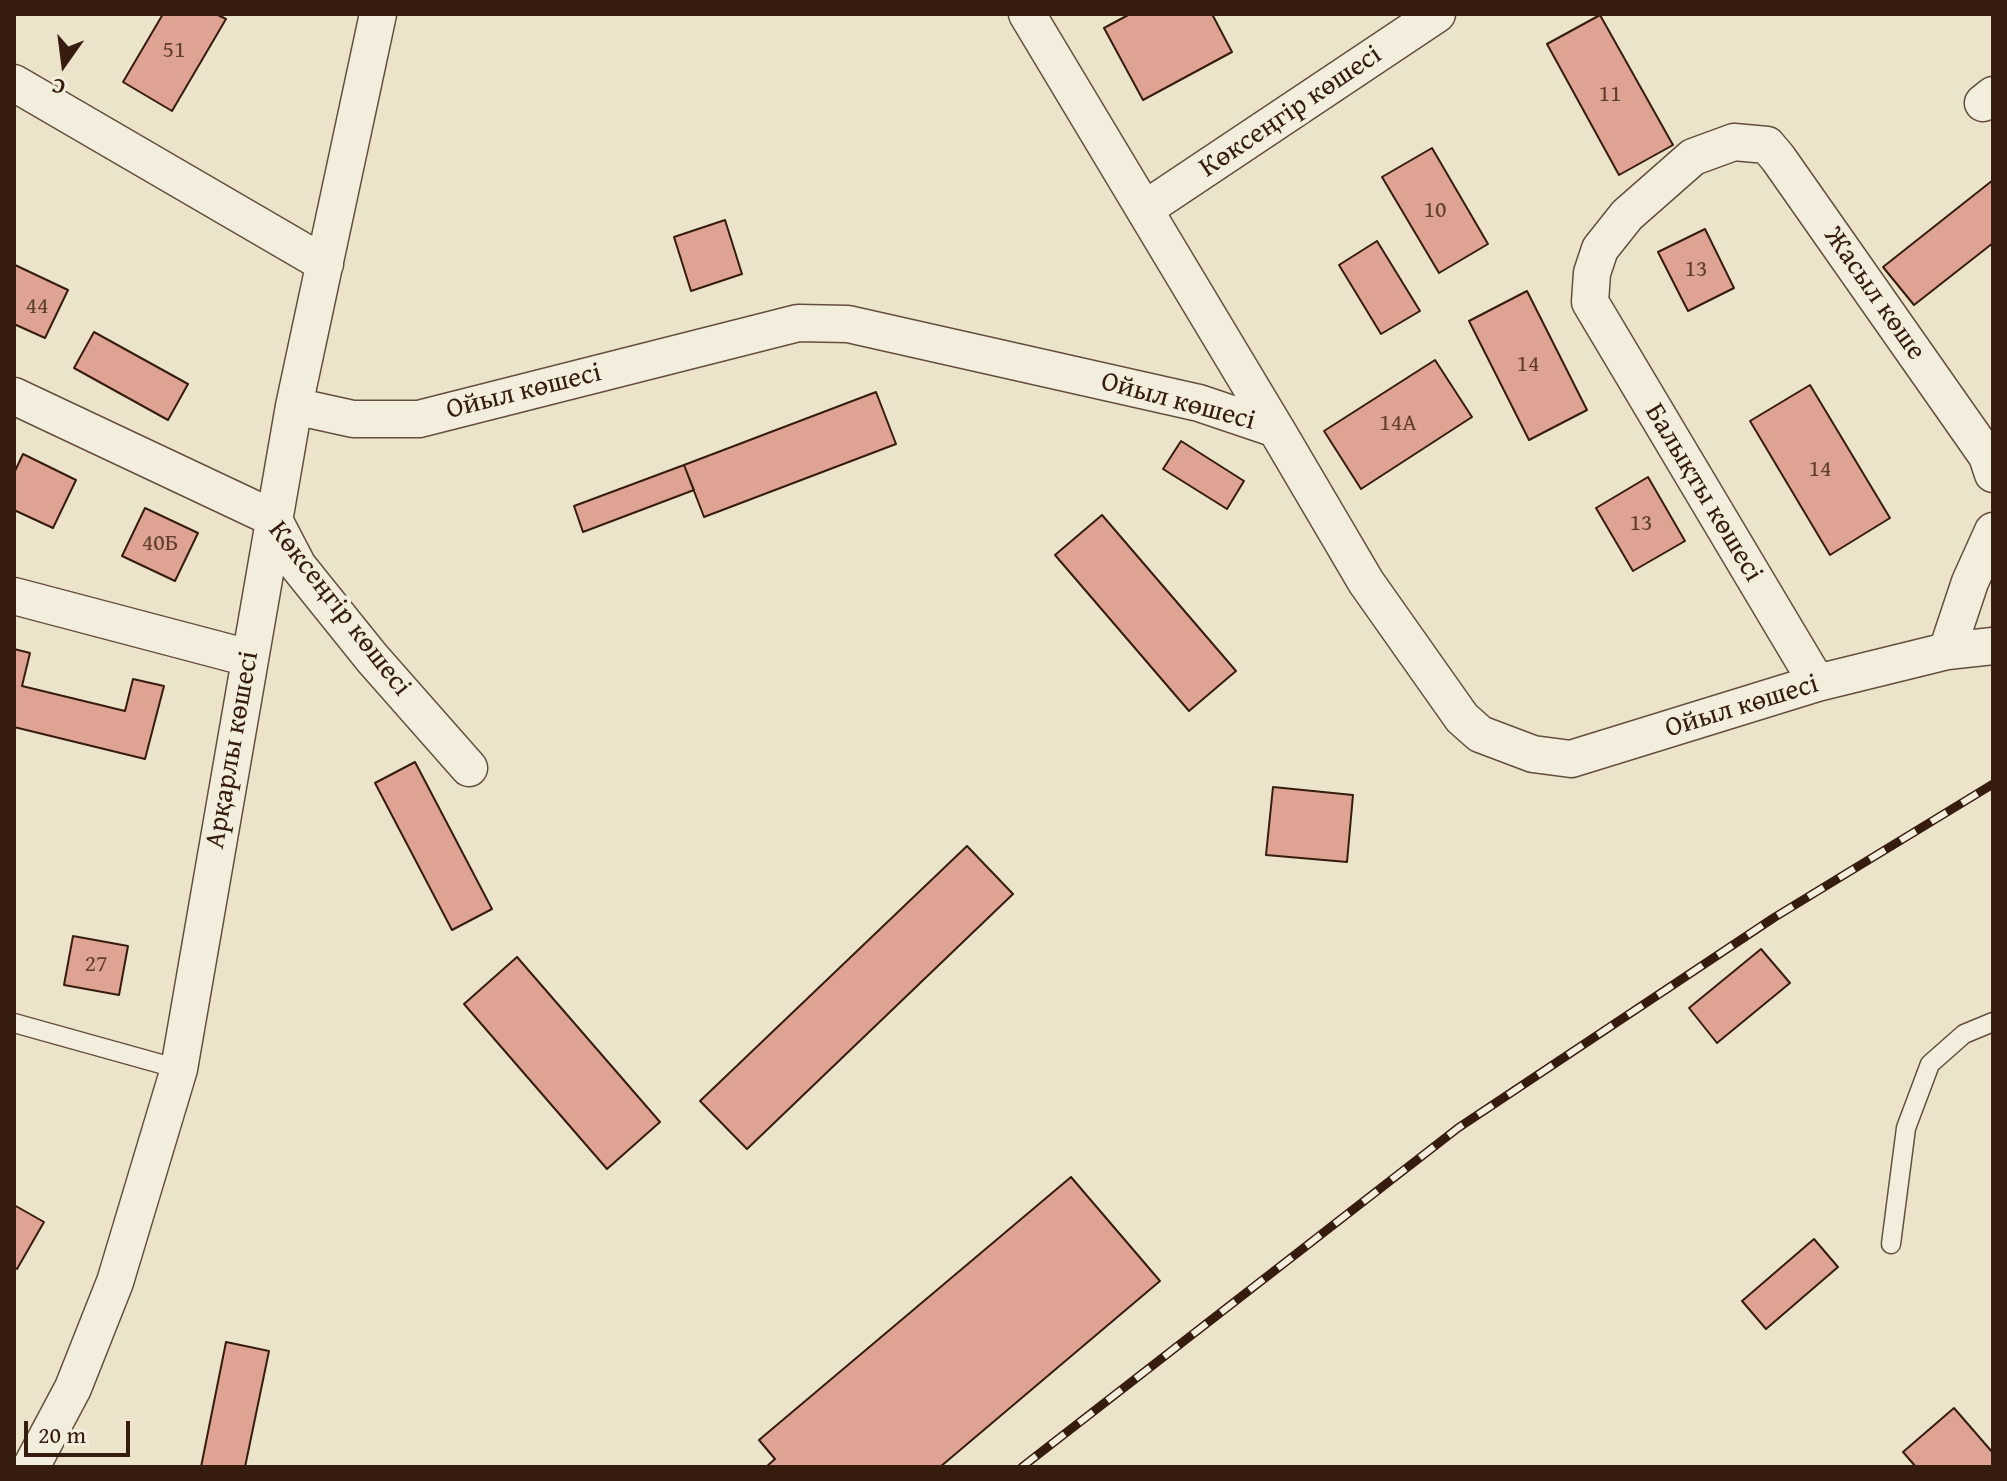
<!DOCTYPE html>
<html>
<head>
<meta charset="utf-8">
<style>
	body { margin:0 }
	#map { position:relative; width:2007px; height:1481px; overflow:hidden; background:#ece4ca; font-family:"Gentium Book Plus",serif }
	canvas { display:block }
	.frame { position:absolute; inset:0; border:16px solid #361c0e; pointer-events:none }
	.north { position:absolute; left:24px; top:24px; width:80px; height:80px; -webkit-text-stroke:6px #f3eddd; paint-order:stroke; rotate:194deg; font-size:22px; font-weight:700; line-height:32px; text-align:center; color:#361c0e }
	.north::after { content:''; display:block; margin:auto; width:28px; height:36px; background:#361c0e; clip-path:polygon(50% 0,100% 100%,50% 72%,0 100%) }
	.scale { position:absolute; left:24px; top:1421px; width:106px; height:36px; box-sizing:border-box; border:4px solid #361c0e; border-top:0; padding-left:10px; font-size:24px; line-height:28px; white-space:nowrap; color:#361c0e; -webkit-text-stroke:6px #f3eddd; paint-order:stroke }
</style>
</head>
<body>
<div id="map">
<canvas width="2007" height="1481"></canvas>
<div class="frame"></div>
<div class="north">С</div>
<div class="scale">20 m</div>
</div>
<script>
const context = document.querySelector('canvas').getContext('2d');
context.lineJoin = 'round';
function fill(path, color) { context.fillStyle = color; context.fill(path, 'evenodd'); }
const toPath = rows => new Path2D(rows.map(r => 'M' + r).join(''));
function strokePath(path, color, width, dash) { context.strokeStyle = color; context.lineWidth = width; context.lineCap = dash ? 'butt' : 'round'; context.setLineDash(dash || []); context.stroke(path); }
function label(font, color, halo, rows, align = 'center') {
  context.font = font + ' "Gentium Book Plus",serif'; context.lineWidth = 8; context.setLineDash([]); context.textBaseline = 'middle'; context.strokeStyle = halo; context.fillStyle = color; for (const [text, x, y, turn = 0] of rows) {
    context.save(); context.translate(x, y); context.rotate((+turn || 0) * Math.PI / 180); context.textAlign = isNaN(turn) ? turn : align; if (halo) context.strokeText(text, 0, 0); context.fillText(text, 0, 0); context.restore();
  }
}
const building = toPath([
	[163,14,216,14,226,19,172,111,123,82,163,14],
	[1130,14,1212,14,1232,52,1143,100,1104,28,1130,14],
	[1600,15,1673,145,1619,175,1547,44,1600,15],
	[1432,148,1488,244,1439,273,1382,177,1432,148],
	[1993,180,1993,243,1914,305,1883,267,1993,180],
	[725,220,742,274,691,291,674,237,725,220],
	[1705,229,1734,288,1688,311,1658,252,1705,229],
	[1377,241,1420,311,1381,334,1339,265,1377,241],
	[15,265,68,290,45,338,14,324,15,265],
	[1527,291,1587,410,1529,440,1469,321,1527,291],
	[94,332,188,384,168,420,74,368,94,332],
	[1435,360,1472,417,1361,489,1324,431,1435,360],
	[1810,385,1890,518,1830,555,1750,421,1810,385],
	[876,392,896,444,704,517,684,465,876,392],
	[1181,441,1244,481,1227,509,1163,469,1181,441],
	[23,454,76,480,53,528,14,510,14,473,23,454],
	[684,465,694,490,583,532,574,506,684,465],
	[1648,477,1685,541,1633,571,1596,508,1648,477],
	[145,508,198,533,175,581,122,556,145,508],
	[1102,515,1236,671,1189,711,1055,555,1102,515],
	[14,649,30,653,22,686,125,711,133,679,164,686,145,759,14,727,14,649],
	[415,762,492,909,452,930,375,783,415,762],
	[1273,787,1353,795,1347,862,1266,855,1273,787],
	[967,846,1013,894,747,1149,700,1101,967,846],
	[73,936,128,946,119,995,64,985,73,936],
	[1761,949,1790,983,1717,1043,1689,1008,1761,949],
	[517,957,660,1122,607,1169,464,1004,517,957],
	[1071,1177,1160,1281,940,1467,766,1467,775,1459,759,1440,1071,1177],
	[14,1205,44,1222,17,1269,14,1267,14,1205],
	[1814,1239,1838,1267,1766,1329,1742,1301,1814,1239],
	[226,1342,269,1351,245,1467,201,1467,226,1342],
	[1954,1408,1993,1453,1993,1467,1916,1467,1903,1452,1954,1408]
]);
const service = toPath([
	[14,1023,179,1069],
	[1891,1244,1906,1128,1930,1064,1964,1034,1993,1022]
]);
const minor = toPath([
	[1027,14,1276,429],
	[14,83,325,264],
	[1983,103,1993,95],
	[1145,209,1437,14],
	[14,396,273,518,298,566,372,658,469,768],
	[294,406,353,419,419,419,798,323,848,324,1199,403,1276,429,1366,582,1462,718,1480,734,1533,754,1571,759,1817,683,1947,651,1993,646],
	[14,596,249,658],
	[1947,651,1970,582,1993,531],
	[1817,683,1590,302,1592,273,1600,249,1627,215,1693,157,1734,142,1767,145,1778,158,1987,456,1993,474],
	[31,1467,73,1388,115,1282,179,1069,294,406,378,14]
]);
const rail = toPath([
	[1022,1467,1458,1128,1775,917,1993,784]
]);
const numberNames = [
	["51",174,51],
	["11",1610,95],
	["10",1435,211],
	["13",1696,270],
	["44",37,307],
	["14",1528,365],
	["14А",1398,424],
	["14",1820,470],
	["13",1641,524],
	["40Б",160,544],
	["27",96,965]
];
const streetNames = [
	["Көксеңгір көшесі",1291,112,-34],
	["Жасыл көше",1874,294,55],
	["Ойыл көшесі",524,392,-14],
	["Ойыл көшесі",1178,402,15],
	["Балықты көшесі",1703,493,59],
	["Көксеңгір көшесі",339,609,52],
	["Ойыл көшесі",1742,707,-17],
	["Арқарлы көшесі",233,750,-80]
];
fill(building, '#dea392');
strokePath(building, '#361c0e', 2);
strokePath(service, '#644e3d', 21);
strokePath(minor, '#644e3d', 39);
strokePath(service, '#f3eddd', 18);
strokePath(minor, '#f3eddd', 36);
strokePath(rail, '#361c0e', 9);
strokePath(rail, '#f3eddd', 6, [18]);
label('24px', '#603e2f', null, numberNames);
label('28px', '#361c0e', '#f3eddd', streetNames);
</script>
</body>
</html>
